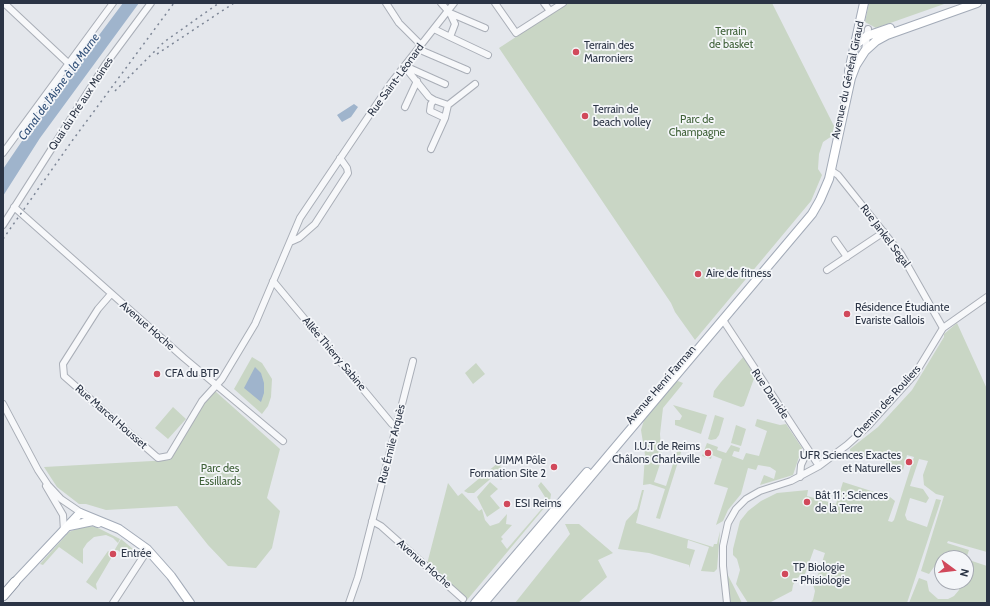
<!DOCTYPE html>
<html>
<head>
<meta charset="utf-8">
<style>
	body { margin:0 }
	#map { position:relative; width:990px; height:606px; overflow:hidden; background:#e4e7ec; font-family:Cabin,sans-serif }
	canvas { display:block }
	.frame { position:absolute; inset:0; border:4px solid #2b3445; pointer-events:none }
	.north { position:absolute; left:934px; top:550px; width:40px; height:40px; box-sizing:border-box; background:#f4f6f9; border:1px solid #a4a8b1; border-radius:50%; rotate:105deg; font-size:11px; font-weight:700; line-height:16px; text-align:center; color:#2b3445 }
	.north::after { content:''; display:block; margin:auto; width:14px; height:18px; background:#d1495b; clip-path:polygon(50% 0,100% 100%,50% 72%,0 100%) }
</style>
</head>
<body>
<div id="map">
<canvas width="990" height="606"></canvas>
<div class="frame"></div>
<div class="north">N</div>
</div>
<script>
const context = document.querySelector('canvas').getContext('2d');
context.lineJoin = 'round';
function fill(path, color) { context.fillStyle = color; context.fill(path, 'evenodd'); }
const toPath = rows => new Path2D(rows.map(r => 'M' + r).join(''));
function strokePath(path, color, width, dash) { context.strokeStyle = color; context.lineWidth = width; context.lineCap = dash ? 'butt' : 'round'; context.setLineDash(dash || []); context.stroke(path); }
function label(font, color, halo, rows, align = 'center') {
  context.font = font + ' Cabin,sans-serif'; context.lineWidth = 3.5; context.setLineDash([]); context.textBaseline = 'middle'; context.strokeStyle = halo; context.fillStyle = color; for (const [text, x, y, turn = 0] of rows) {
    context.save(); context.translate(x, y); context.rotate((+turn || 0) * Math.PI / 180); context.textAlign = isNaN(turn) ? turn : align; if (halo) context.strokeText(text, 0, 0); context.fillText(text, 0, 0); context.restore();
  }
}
const green = toPath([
	[568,3,772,3,834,126,832,136,823,142,819,154,818,169,822,175,811,201,695,340,675,312,671,303,499,48],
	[869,3,947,3,876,28,865,22],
	[957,323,987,389,987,552,948,541,947,543,969,550,966,559,942,558,942,565,934,567,929,574,921,571,944,496,936,494,924,485,923,475,928,461,919,459,910,486,923,489,929,498,926,503,910,498,905,515,907,520,927,527,936,499,941,500,907,603,810,603,813,600,815,591,813,584,817,578,825,553,814,549,805,574,797,578,793,585,792,591,769,603,748,603,736,584,740,570,737,559,733,555,733,549,740,521,748,511,761,501,777,493,808,490,807,496,836,504,843,482,890,497,895,501,888,521,892,522,894,520,914,457,907,455,903,470,894,467,888,461,878,457,861,457,860,459,851,456,850,449,878,427,912,390,944,337,944,334],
	[745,355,751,365,750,369,756,373,744,406,741,407,713,397,714,391,721,382],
	[252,357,262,363,272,379,271,397,268,406,262,414,234,389],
	[476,363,485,374,473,384,465,373],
	[678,381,683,383,681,386,663,408,660,434,662,458,654,482,666,486,679,445,683,446,660,519,656,518,665,489,650,484,643,485,645,455,641,430,644,420,674,383],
	[215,391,280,449,267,498,280,511,272,548,256,568,228,566,208,545,177,506,106,510,86,504,79,504,57,487,44,467,170,460,204,402],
	[673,405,707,415,701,434,675,425,675,420,680,420,682,416],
	[173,407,186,419,168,439,155,428],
	[715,415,724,418,719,435,716,439,711,440,708,439],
	[757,419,780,425,786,424,802,448,793,475,760,485,764,475,774,479,776,471,770,467,758,465,756,470,748,468,741,494,728,510,723,521,716,525,728,488,714,484,722,459,712,455,711,459,702,456,707,443,718,447,717,450,726,453,731,445,740,448,739,452,734,451,732,456,743,460,746,453,759,456,767,431,755,426],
	[736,425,746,429,741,446,731,443],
	[504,458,503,464,500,466,507,475,501,480,495,475,474,493,468,493,464,491],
	[490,482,498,489,490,496,500,508,487,517,477,497],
	[541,482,551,494,550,501,467,600,427,564,448,483,458,496,462,493,479,511,482,509,485,520,490,526,499,523,507,514,506,524,512,525,501,537,503,539,501,541,507,549,545,505,543,503,545,497,538,486],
	[642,490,644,490,636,523,713,547,714,544,717,544,720,531,717,569,714,572,701,571,709,547,688,540,687,548,695,550,689,568,689,565,649,553,618,549,626,521,637,509],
	[565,524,579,524,613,553,598,560,607,577,578,603,515,603,570,534],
	[88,526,96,527,120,539,118,543,113,538,106,535,94,537,87,543,83,549,83,564,59,547,43,565,40,564,69,532,81,527],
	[121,539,133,549,128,557,117,550,114,551],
	[108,551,113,555,96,584,97,590,86,582],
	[966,559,987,566,987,603,909,603,919,578,927,581,929,591,938,599,948,599,954,596,959,590,961,582,966,582],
	[723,566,733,585,742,603,727,603]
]);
const water = toPath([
	[123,3,139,3,40,138,3,196,3,169,41,113],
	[354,104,358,107,351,117,342,122,337,115],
	[255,367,261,373,264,383,264,393,261,402,244,388]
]);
const minor = toPath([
	[4,3,68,63],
	[386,3,399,23,421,45],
	[495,3,516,33,563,3],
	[544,3,550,11],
	[450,13,485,28],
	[434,29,450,37,455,24,450,13,441,3],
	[450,37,488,55],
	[418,49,467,70],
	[865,51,868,29],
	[404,66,429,97,434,100,431,104,430,111,445,118,448,105,434,100],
	[407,67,445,84],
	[448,105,475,84],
	[405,107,417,81],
	[431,149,445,118],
	[3,153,113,3],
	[832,171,838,175,901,254,943,328],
	[14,207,184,358,283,441],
	[3,225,105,65,151,3],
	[835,240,847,257],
	[290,242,299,238,315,224,348,173,347,168,340,158],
	[827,270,884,232],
	[273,281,392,424,396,426],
	[111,294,98,309,63,364,64,376,158,458,169,456,202,401,222,379,255,324,300,218,391,83,454,3],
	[723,320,819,466],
	[3,404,38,470,48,485,61,499,83,514],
	[800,477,801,465,808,450],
	[46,486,63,515,64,531],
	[372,521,381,526,463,599],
	[113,603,145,554],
	[349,603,358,577,413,361],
	[727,603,723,566,723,546,728,523,736,509,746,499,760,491,791,481,819,466,847,445,868,426,915,374,943,328,987,297]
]);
const major = toPath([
	[855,45,867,36,890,28],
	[849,71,864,3],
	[69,526,93,521,98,523],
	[15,582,80,513,119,529,147,549,171,576,190,603],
	[475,603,587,472],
	[484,603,812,214,820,200,829,179,851,78,856,65,865,51,876,41,887,35,977,3]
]);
const highway = toPath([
	[3,596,15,582]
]);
const rail = toPath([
	[157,54,234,3],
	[115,91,164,42,219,3],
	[3,239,72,141,174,3]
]);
const markers = [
	[576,52,4,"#d1495b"],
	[585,116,4,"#d1495b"],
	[698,274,4,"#d1495b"],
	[847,314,4,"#d1495b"],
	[157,374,4,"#d1495b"],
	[708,453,4,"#d1495b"],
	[909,462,4,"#d1495b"],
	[554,467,4,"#d1495b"],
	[807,502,4,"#d1495b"],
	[507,504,4,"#d1495b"],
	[113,554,4,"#d1495b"],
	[785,574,4,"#d1495b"]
];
const parkNames = [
	["Terrain",731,32],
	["de basket",731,45],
	["Parc de",697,120],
	["Champagne",697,133],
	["Parc des",220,469],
	["Essillards",220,482]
];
const poiNames = [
	["Terrain des",584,46],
	["Marroniers",584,59],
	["Terrain de",593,110],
	["beach volley",593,123],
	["Aire de fitness",706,274],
	["Résidence Étudiante",855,308],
	["Evariste Gallois",855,321],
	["CFA du BTP",165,374],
	["I.U.T de Reims",700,447,"right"],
	["Châlons Charleville",700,460,"right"],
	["UFR Sciences Exactes",901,456,"right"],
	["et Naturelles",901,469,"right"],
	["UIMM Pôle",546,461,"right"],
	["Formation Site 2",546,474,"right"],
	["Bât 11 : Sciences",815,496],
	["de la Terre",815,509],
	["ESI Reims",515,504],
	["Entrée",121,554],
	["TP Biologie",793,568],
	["- Phisiologie",793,581]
];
const streetNames = [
	["Rue Saint-Léonard",396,80,-54],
	["Avenue du Général Giraud",848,80,-78],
	["Quai du Pré aux Moines",81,104,-57],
	["Rue Jankel Segal",885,236,53],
	["Avenue Hoche",147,326,41],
	["Allée Thierry Sabine",334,354,50],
	["Avenue Henri Farman",661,385,-49],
	["Rue Damide",770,394,56],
	["Chemin des Rouliers",887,402,-48],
	["Rue Marcel Housset",111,417,41],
	["Rue Émile Arquès",392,444,-76],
	["Avenue Hoche",424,564,41]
];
const waterNames = [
	["Canal de l'Aisne à la Marne",59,87,-54]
];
fill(green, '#c9d6c5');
fill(water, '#9fb4cc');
strokePath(minor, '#a9aeb7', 8);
strokePath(major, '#a3abb8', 10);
strokePath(highway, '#8b94a3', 11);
strokePath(minor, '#f7f8fa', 6);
strokePath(major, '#fff', 8);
strokePath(highway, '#fff', 9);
strokePath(rail, '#7d8696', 1.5, [2, 4]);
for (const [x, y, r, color] of markers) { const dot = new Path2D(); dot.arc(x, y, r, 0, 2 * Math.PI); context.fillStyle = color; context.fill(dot); strokePath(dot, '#f4f6f9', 1.5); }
label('11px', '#3f6138', '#f4f6f9', parkNames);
label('11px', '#2b3445', '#f4f6f9', poiNames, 'left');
label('11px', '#2b3445', '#f4f6f9', streetNames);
label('italic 12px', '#34527a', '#f4f6f9', waterNames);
</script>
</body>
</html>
